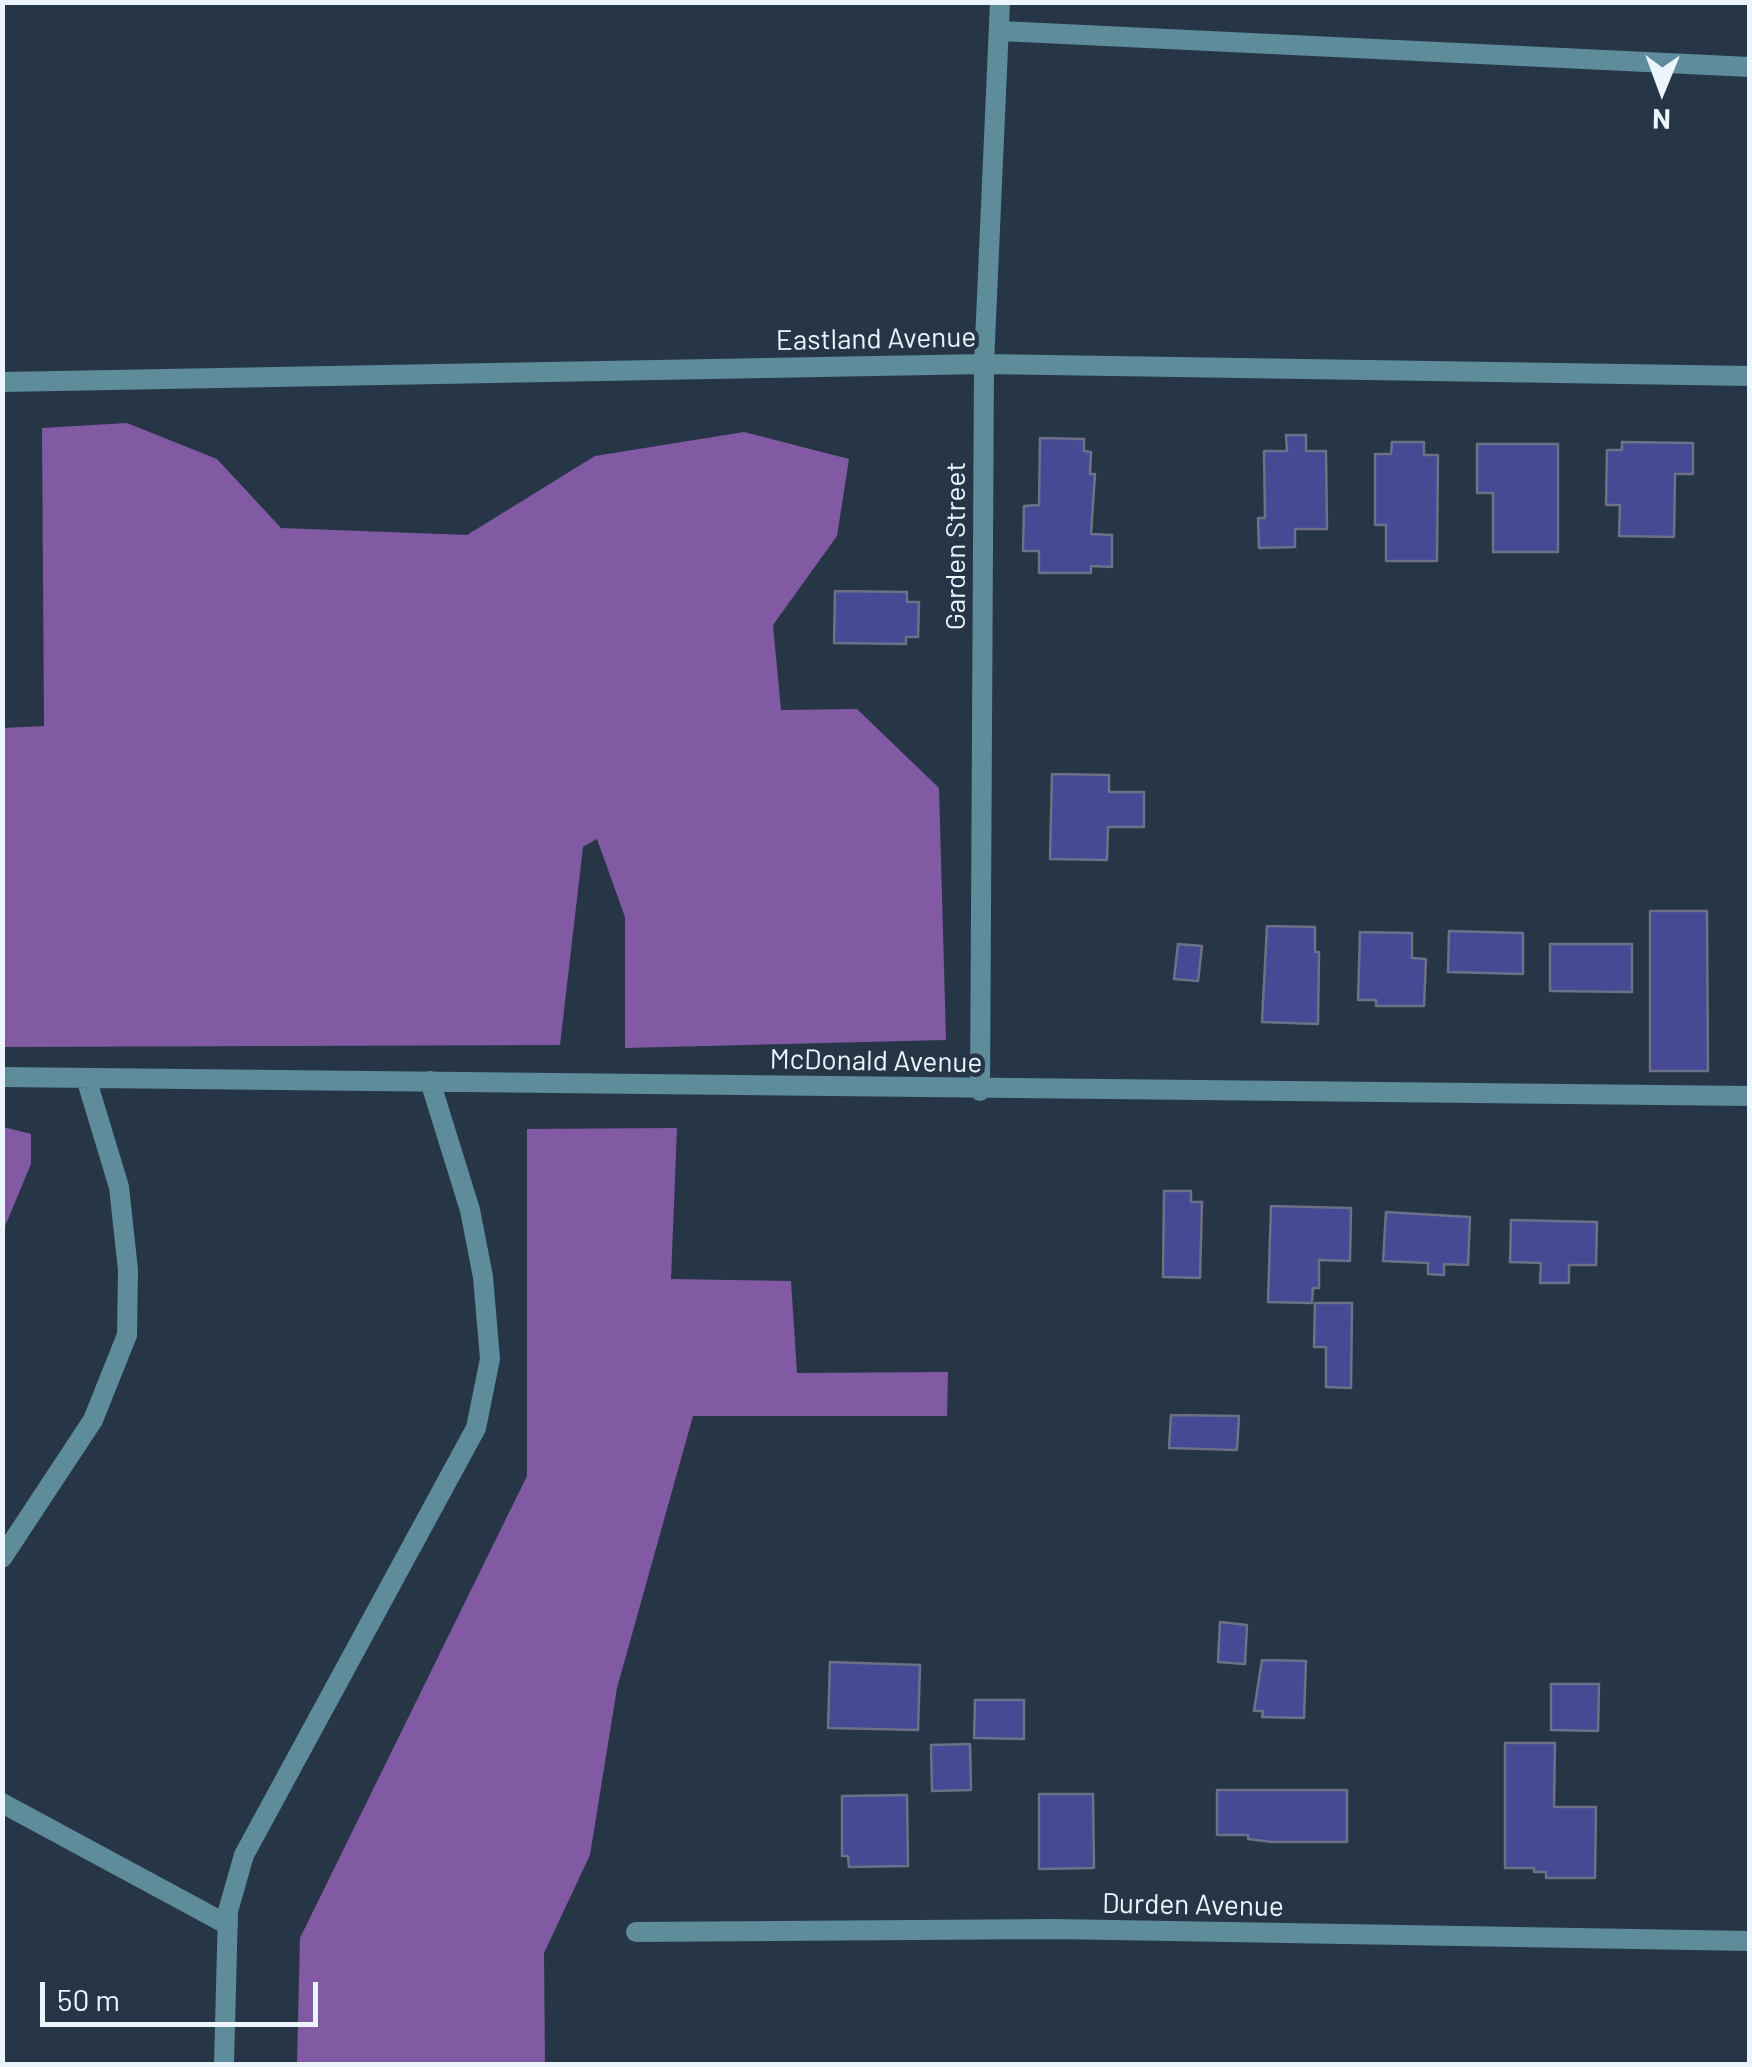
<!DOCTYPE html>
<html>
<head>
<meta charset="utf-8">
<style>
	body { margin:0 }
	#map { position:relative; width:1752px; height:2067px; overflow:hidden; background:#263646; font-family:Barlow,sans-serif }
	canvas { display:block }
	.frame { position:absolute; inset:0; border:5px solid #ecf4fd; pointer-events:none }
	.north { position:absolute; left:1612px; top:40px; width:100px; height:100px; -webkit-text-stroke:8px #263646; paint-order:stroke; rotate:181deg; font-size:28px; font-weight:700; line-height:40px; text-align:center; color:#ecf4fd }
	.north::after { content:''; display:block; margin:auto; width:35px; height:45px; background:#ecf4fd; clip-path:polygon(50% 0,100% 100%,50% 72%,0 100%) }
	.scale { position:absolute; left:40px; top:1982px; width:278px; height:45px; box-sizing:border-box; border:5px solid #ecf4fd; border-top:0; padding-left:12px; font-size:30px; line-height:35px; white-space:nowrap; color:#ecf4fd; -webkit-text-stroke:8px #263646; paint-order:stroke }
</style>
</head>
<body>
<div id="map">
<canvas width="1752" height="2067"></canvas>
<div class="frame"></div>
<div class="north">N</div>
<div class="scale">50 m</div>
</div>
<script>
const context = document.querySelector('canvas').getContext('2d');
context.lineJoin = 'round';
function fill(path, color) { context.fillStyle = color; context.fill(path, 'evenodd'); }
const toPath = rows => new Path2D(rows.map(r => 'M' + r).join(''));
function strokePath(path, color, width, dash) { context.strokeStyle = color; context.lineWidth = width; context.lineCap = dash ? 'butt' : 'round'; context.setLineDash(dash || []); context.stroke(path); }
function label(font, color, halo, rows, align = 'center') {
  context.font = font + ' Barlow,sans-serif'; context.lineWidth = 9; context.setLineDash([]); context.textBaseline = 'middle'; context.strokeStyle = halo; context.fillStyle = color; for (const [text, x, y, turn = 0] of rows) {
    context.save(); context.translate(x, y); context.rotate((+turn || 0) * Math.PI / 180); context.textAlign = isNaN(turn) ? turn : align; if (halo) context.strokeText(text, 0, 0); context.fillText(text, 0, 0); context.restore();
  }
}
const forest = toPath([
	[127,423,217,459,281,528,467,535,595,456,744,432,849,459,837,536,773,625,781,710,857,709,939,788,946,1040,625,1048,625,917,597,839,583,847,560,1045,3,1047,3,728,44,726,42,428],
	[3,1127,31,1134,31,1164,3,1231],
	[677,1128,671,1279,791,1281,797,1373,948,1372,947,1416,693,1416,617,1688,590,1855,544,1953,545,2064,297,2064,300,1938,527,1476,527,1129]
]);
const building = toPath([
	[1286,435,1306,435,1306,451,1326,451,1327,529,1295,529,1295,547,1259,548,1258,518,1265,518,1264,451,1287,451,1286,435],
	[1040,438,1084,439,1084,451,1091,452,1090,474,1095,474,1091,534,1112,535,1112,567,1091,566,1091,573,1039,573,1039,551,1023,551,1024,506,1039,505,1040,438],
	[1392,442,1424,442,1424,455,1438,455,1437,561,1386,561,1386,525,1375,525,1375,454,1391,454,1392,442],
	[1622,442,1693,443,1693,474,1675,474,1674,537,1619,536,1620,505,1606,505,1607,450,1622,450,1622,442],
	[1477,444,1558,444,1558,552,1493,552,1493,493,1477,493,1477,444],
	[835,591,907,592,907,602,919,602,918,637,906,637,906,644,834,643,835,591],
	[1052,774,1109,775,1109,792,1144,792,1144,827,1108,827,1107,860,1050,859,1052,774],
	[1650,911,1707,911,1708,1071,1650,1071,1650,911],
	[1267,926,1315,927,1315,952,1319,952,1318,1024,1262,1022,1267,926],
	[1449,931,1523,933,1523,974,1448,972,1449,931],
	[1360,932,1412,933,1412,958,1426,959,1424,1006,1376,1006,1376,1000,1358,1000,1360,932],
	[1178,944,1202,946,1198,981,1174,979,1178,944],
	[1550,944,1632,944,1632,992,1550,991,1550,944],
	[1164,1191,1191,1191,1191,1202,1202,1202,1200,1278,1163,1277,1164,1191],
	[1271,1206,1351,1208,1350,1261,1319,1260,1319,1288,1313,1288,1312,1303,1268,1302,1271,1206],
	[1386,1212,1470,1217,1468,1265,1444,1264,1444,1275,1428,1274,1428,1263,1383,1261,1386,1212],
	[1511,1220,1597,1222,1596,1265,1569,1265,1569,1283,1540,1283,1541,1263,1510,1262,1511,1220],
	[1315,1303,1352,1303,1351,1388,1326,1387,1326,1347,1314,1347,1315,1303],
	[1171,1415,1239,1416,1237,1450,1169,1448,1171,1415],
	[1220,1622,1247,1625,1245,1664,1218,1662,1220,1622],
	[1262,1660,1306,1661,1304,1718,1262,1717,1263,1711,1254,1711,1262,1660],
	[830,1662,920,1665,918,1730,828,1728,830,1662],
	[1551,1684,1599,1684,1598,1731,1551,1730,1551,1684],
	[975,1700,1024,1700,1024,1739,974,1738,975,1700],
	[1505,1743,1555,1743,1554,1807,1596,1807,1595,1878,1546,1878,1546,1872,1534,1872,1534,1868,1505,1868,1505,1743],
	[970,1744,971,1790,932,1791,931,1745,970,1744],
	[1217,1790,1347,1790,1347,1842,1272,1842,1248,1839,1248,1835,1217,1835,1217,1790],
	[1039,1794,1093,1794,1094,1868,1039,1869,1039,1794],
	[907,1795,908,1866,849,1867,848,1856,842,1856,842,1796,907,1795]
]);
const minor = toPath([
	[1001,31,1750,67],
	[2,382,984,364,1750,376],
	[2,1077,1750,1096],
	[980,1091,984,364,1000,2],
	[2,1558,93,1420,127,1335,128,1270,119,1187,86,1078],
	[2,1803,228,1925],
	[636,1932,1054,1929,1750,1941],
	[224,2064,228,1911,244,1855,476,1428,490,1359,483,1277,470,1210,430,1081]
]);
const streetNames = [
	["Eastland Avenue",876,339,-1],
	["Garden Street",956,546,-90],
	["McDonald Avenue",876,1061,1],
	["Durden Avenue",1193,1905,1]
];
fill(forest, '#825aa4');
fill(building, '#464993');
strokePath(building, '#6d7188', 2.5);
strokePath(minor, '#5e8c9b', 20);
label('28px', '#ecf4fd', '#263646', streetNames);
</script>
</body>
</html>
